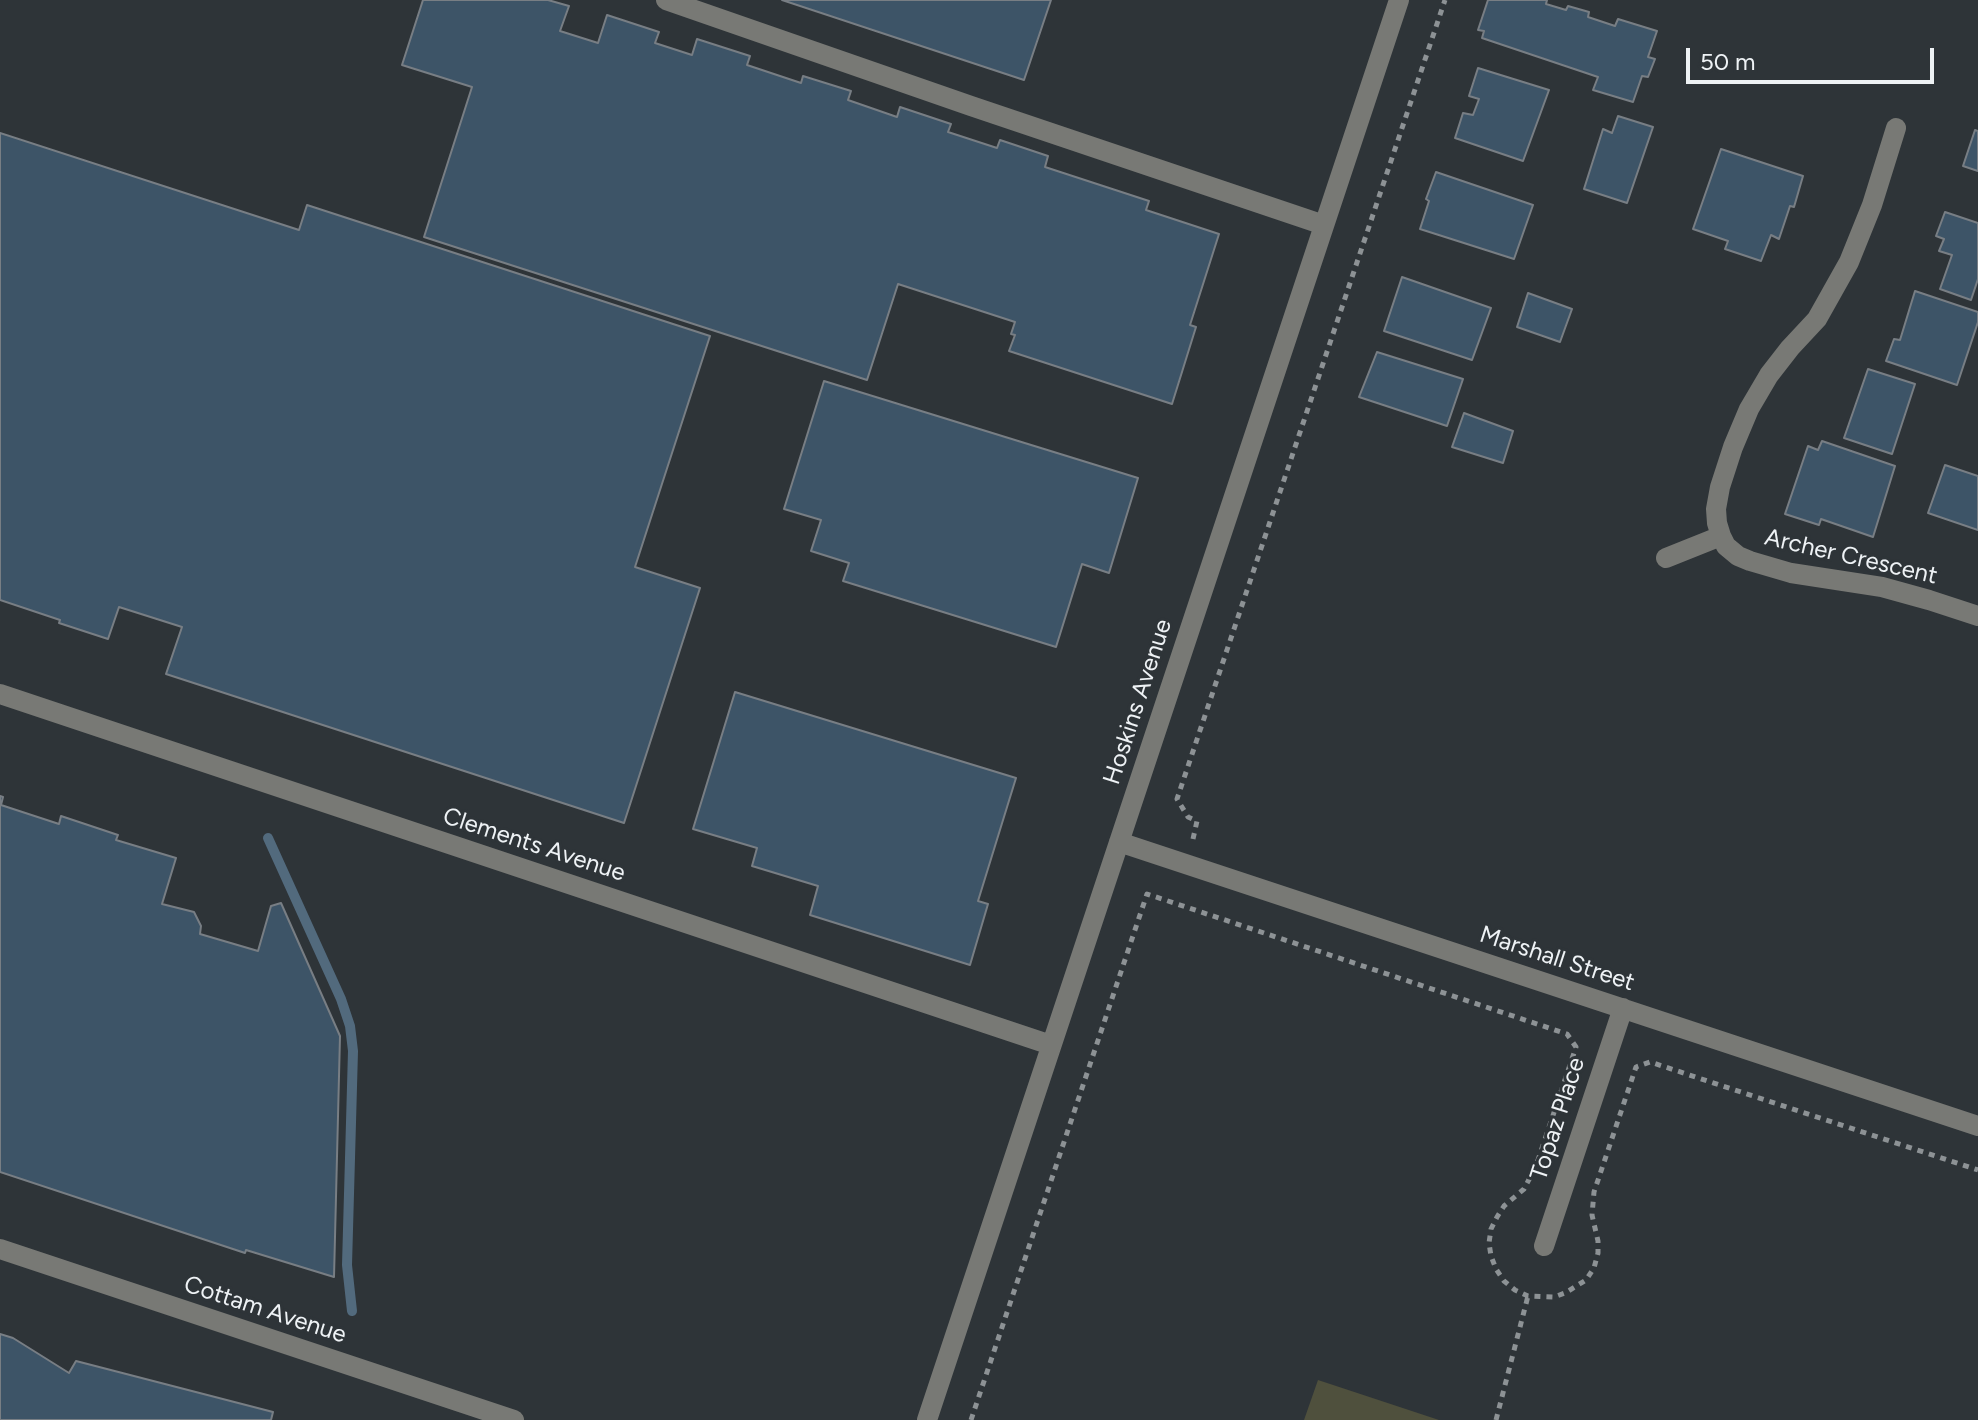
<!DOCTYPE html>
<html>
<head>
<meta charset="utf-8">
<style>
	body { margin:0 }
	#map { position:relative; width:1978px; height:1420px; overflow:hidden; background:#2e3438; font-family:Figtree,sans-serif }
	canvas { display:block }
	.scale { position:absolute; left:1686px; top:48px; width:248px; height:36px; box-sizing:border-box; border:4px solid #eef2f5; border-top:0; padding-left:10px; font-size:24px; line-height:28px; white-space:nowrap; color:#eef2f5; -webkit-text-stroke:6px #2e3438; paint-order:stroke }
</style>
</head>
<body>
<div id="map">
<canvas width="1978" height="1420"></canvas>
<div class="scale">50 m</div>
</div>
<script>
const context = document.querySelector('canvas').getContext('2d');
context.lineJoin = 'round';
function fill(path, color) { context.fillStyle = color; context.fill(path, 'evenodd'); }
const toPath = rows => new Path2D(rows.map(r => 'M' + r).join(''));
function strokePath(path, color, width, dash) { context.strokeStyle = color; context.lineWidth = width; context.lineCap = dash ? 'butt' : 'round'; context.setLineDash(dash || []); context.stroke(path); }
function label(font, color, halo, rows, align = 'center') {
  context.font = font + ' Figtree,sans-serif'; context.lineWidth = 6; context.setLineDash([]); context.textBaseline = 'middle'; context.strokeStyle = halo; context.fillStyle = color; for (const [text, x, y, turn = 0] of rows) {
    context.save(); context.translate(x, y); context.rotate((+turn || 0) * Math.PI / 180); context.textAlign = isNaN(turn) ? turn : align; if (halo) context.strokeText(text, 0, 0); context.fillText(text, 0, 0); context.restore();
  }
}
const green = toPath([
	[1318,1380,1439,1420,1304,1420]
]);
const stream = toPath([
	[268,838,341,999,350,1026,353,1051,347,1265,352,1311]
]);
const building = toPath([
	[423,0,548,0,569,6,560,31,598,43,607,15,659,32,655,43,692,55,697,39,750,56,747,65,801,83,803,76,851,91,848,100,897,117,900,107,951,124,948,132,997,148,1000,140,1048,156,1045,167,1149,201,1146,210,1219,234,1190,325,1196,327,1172,404,1009,351,1015,335,1011,334,1015,322,898,284,867,380,424,237,472,87,402,65,423,0],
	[782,0,1051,0,1024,80,782,0],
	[1488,0,1547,0,1546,4,1566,10,1568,6,1589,12,1588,17,1615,26,1618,19,1657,31,1648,57,1655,59,1648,77,1642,76,1633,102,1593,90,1598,77,1482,38,1484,31,1478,30,1488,0],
	[1478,68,1549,90,1523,161,1455,138,1463,113,1473,115,1479,99,1469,96,1478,68],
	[1618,116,1653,127,1627,203,1584,189,1603,129,1612,133,1618,116],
	[1975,130,1978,131,1978,171,1963,166,1975,130],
	[0,133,299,230,307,205,710,336,635,567,700,588,624,823,166,674,182,627,119,607,108,639,59,623,60,620,0,600,0,133],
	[1721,149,1803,176,1794,207,1790,206,1779,239,1771,235,1761,261,1725,249,1728,241,1693,229,1721,149],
	[1436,172,1533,205,1514,259,1420,229,1429,201,1426,199,1436,172],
	[1945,212,1978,223,1978,279,1971,300,1940,289,1952,255,1939,251,1944,239,1936,236,1945,212],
	[1402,277,1491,308,1472,360,1384,331,1402,277],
	[1915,291,1978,312,1978,322,1957,385,1886,361,1894,339,1900,340,1915,291],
	[1528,293,1572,309,1560,342,1517,327,1528,293],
	[1377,352,1463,379,1447,426,1359,397,1377,352],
	[1868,369,1915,384,1892,454,1844,438,1868,369],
	[824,381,1138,478,1109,573,1082,564,1056,647,843,581,849,563,811,551,821,520,784,509,824,381],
	[1464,413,1513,431,1503,463,1452,447,1464,413],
	[1822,441,1895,466,1873,537,1821,519,1819,525,1785,514,1808,446,1818,450,1822,441],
	[1945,465,1978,476,1978,530,1928,513,1945,465],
	[735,692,1016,778,978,901,988,904,970,965,810,915,818,886,752,866,757,848,693,829,735,692],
	[0,796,3,797,1,805,59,824,61,816,118,835,116,840,176,858,162,904,194,912,201,926,200,934,258,951,271,906,281,903,340,1036,334,1277,246,1250,245,1253,0,1172,0,796],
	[0,1334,13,1338,69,1373,76,1361,273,1412,271,1420,0,1420,0,1334]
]);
const path = toPath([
	[1193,839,1197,821,1188,817,1177,799,1445,0],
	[971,1420,1147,894,1567,1034,1576,1047,1536,1166,1524,1189,1504,1206,1497,1217,1491,1229,1489,1243,1491,1256,1496,1269,1504,1281,1515,1290,1528,1296,1554,1297,1565,1293,1586,1280,1594,1268,1598,1253,1598,1241,1592,1215,1594,1192,1636,1067,1650,1062,1978,1170],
	[1496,1420,1528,1296]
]);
const minor = toPath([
	[666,0,971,106,1324,225],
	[1896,128,1872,205,1849,262,1817,319,1790,348,1769,375,1749,409,1733,447,1720,487,1716,509,1717,523,1721,536,1726,546,1738,556,1750,561,1791,573,1882,587,1929,600,1978,616],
	[1666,558,1721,536],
	[0,694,1051,1045],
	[1119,842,1978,1126],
	[1544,1246,1623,1008],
	[0,1249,514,1420],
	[927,1420,1399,0]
]);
const streetNames = [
	["Archer Crescent",1851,557,13],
	["Hoskins Avenue",1138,702,-72],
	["Clements Avenue",534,845,18],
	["Marshall Street",1557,959,18],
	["Topaz Place",1558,1119,-72],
	["Cottam Avenue",265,1310,18]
];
fill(green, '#4f503d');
strokePath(stream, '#526a7d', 10);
fill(building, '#3d5467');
strokePath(building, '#787e84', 2);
strokePath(path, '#8d9295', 5, [6, 6]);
strokePath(minor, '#787975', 20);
label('24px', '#eef2f5', '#2e3438', streetNames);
</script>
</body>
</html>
